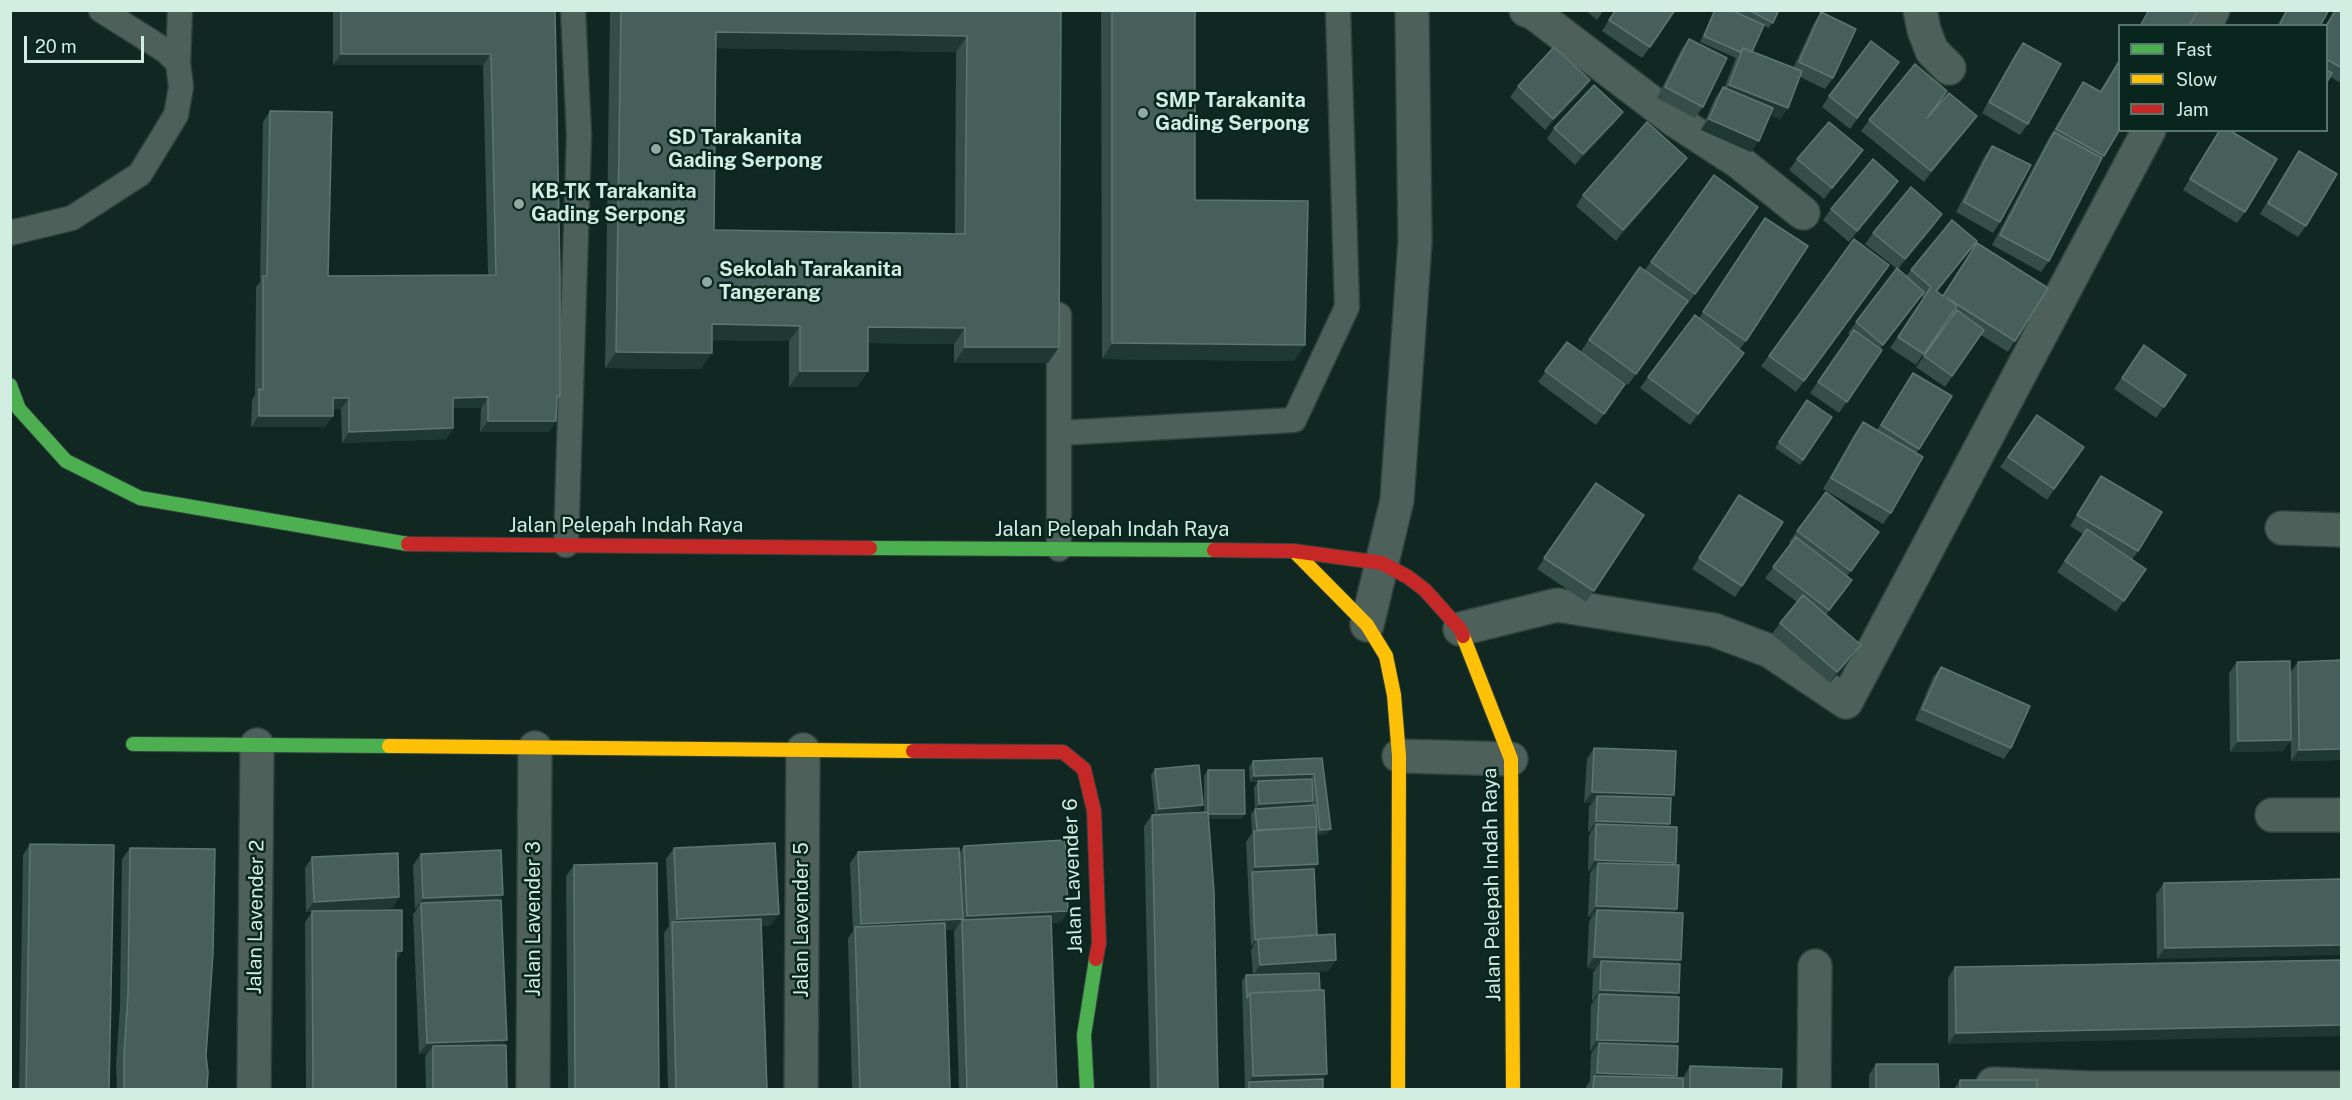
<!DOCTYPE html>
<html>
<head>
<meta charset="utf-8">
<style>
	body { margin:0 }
	#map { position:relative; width:2352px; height:1100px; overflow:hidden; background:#102821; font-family:"Public Sans",sans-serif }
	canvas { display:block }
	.frame { position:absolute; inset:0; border:12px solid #d2eee3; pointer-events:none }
	.legend { position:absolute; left:2118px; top:24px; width:210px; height:108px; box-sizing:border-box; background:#09261e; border:2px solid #59766d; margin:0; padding:8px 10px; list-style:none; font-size:18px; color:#d2eee3 }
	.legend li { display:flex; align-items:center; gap:12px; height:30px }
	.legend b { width:30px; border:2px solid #59766d }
	.scale { position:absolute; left:24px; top:36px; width:120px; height:27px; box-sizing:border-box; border:3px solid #d2eee3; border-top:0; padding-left:8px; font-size:18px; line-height:21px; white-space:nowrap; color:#d2eee3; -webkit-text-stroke:4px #09261e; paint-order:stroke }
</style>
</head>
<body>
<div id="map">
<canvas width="2352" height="1100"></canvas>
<div class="frame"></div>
<ul class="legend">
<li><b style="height:8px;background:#4caf50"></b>Fast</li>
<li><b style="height:8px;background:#ffc107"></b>Slow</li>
<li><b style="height:8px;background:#c62828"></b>Jam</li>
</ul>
<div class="scale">20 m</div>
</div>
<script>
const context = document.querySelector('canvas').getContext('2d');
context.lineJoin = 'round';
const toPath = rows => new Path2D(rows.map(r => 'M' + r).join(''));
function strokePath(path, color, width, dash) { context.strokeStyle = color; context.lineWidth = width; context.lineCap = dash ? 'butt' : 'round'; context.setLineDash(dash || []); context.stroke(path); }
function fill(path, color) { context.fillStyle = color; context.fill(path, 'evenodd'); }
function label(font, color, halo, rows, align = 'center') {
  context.font = font + ' "Public Sans",sans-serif'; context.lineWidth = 5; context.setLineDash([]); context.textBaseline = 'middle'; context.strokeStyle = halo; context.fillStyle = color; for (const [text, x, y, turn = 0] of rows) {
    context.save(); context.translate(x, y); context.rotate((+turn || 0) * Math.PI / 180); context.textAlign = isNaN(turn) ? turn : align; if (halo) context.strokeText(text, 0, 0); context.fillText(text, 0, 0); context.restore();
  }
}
const lane = toPath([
	[178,63,180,10],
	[10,233,72,218,140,174,176,115,181,87,178,63,166,51,101,10],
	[1059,433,1294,420,1347,307,1338,10],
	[566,545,579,135,573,10],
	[1059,549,1059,315]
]);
const street = toPath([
	[1526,10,1534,13,1676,121,1739,162,1803,213],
	[1920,10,1924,30,1932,51,1949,68],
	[2205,26,2213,10],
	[2282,528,2342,530],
	[1367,625,1397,500,1415,241,1412,10],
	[1460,629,1557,605,1714,630,1770,651,1846,702,2149,130],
	[1399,756,1511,759],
	[2272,815,2342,815],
	[1993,1084,2090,1088],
	[254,1090,257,745],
	[533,1090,535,748],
	[801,1090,803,750],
	[1814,1090,1815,966],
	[2090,1090,2090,1088,2342,1088]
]);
const fast = toPath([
	[10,385,19,409,66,461,140,498,408,544],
	[870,548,1214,550],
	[133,744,389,746],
	[1087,1090,1084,1035,1096,959]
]);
const slow = toPath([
	[1294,551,1367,625,1386,656,1394,695,1399,756,1398,1090],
	[1463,636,1511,759,1513,1090],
	[389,746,913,751]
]);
const jam = toPath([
	[408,544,870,548],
	[1214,550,1294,551,1382,563,1408,577,1425,590,1460,629,1463,636],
	[913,751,1063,752,1084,769,1094,811,1099,943,1096,959]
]);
const wall = toPath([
	[333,10,555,10,560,397,557,402,549,432,480,432,481,408,453,408,453,428,446,439,342,443,341,409,333,409,325,427,251,427,252,400,255,395,256,287,260,282,263,122,270,111,328,276,488,275,483,65,333,65],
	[610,10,1061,10,1059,347,1048,363,954,363,954,344,868,343,868,371,857,387,789,387,789,341,712,340,701,369,605,368],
	[716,48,956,52,955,234,714,230],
	[1101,10,1195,10,1195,200,1294,361,1102,359],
	[1585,10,1604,10,1597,20],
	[1615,10,1650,47,1642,58,1602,31],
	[1714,10,1731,10,1752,20,1733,10,1779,10,1769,28,1764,26,1752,52,1793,68,1814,23,1821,12,1833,78,1825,89,1800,77,1788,108,1780,119,1770,115,1751,152,1701,130,1715,98,1723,87,1724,88,1736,58,1700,42],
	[2286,10,2329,10,2320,26,2277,26],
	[2334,10,2342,10,2342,78,2339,82,2331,77,2326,84,2326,26],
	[1689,39,1703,107,1695,118,1657,98,1681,50],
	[2023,43,2028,124,2020,135,1982,113,2015,54],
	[2120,58,2120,129,2101,160,2049,261,2041,272,1992,245,2046,143,2076,93,2083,82,2100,91],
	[1899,62,1850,129,1822,107,1829,96],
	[1518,86,1582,91,1545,130,1510,97],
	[1934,110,1969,127,1924,182,1861,131,1869,120],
	[1615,123,1575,165,1547,139,1554,128],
	[2219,130,2245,212,2237,223,2183,190],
	[1992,146,2000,222,1993,233,1956,212,1984,157],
	[1863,150,1855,161,1824,199,1789,170,1797,159],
	[2299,151,2306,226,2298,237,2260,214,2292,162],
	[1687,158,1679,168,1616,241,1576,206,1583,195],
	[1714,175,1758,207,1687,305,1686,304,1628,385,1581,351,1640,267,1644,271],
	[1898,181,1891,192,1849,242,1823,220,1831,209],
	[1935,225,1898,269,1906,276,1911,270,1977,241,1969,252,1937,292,1943,296,1977,243,2015,341,2008,352,1981,335,1945,387,1916,367,1952,317,1950,315,1916,365,1890,348,1924,298,1921,296,1880,349,1882,350,1839,413,1810,393,1850,335,1848,333,1897,269,1865,244,1873,233],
	[1758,229,1746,341,1740,349,1737,363,1690,425,1640,388,1648,377,1699,318],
	[1854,239,1889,265,1796,392,1761,366],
	[1567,342,1625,384,1596,425,1538,382],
	[2144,345,2186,375,2156,418,2114,389],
	[1913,373,1919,449,1916,454,1891,513,1883,524,1823,489,1855,433,1863,422,1877,430],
	[1807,400,1832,417,1800,465,1775,448],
	[2037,415,2084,447,2047,500,2000,467],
	[2101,476,2138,551,2132,560,2146,569,2116,612,2057,572,2083,534,2070,526],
	[1596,483,1644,515,1586,602,1537,569],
	[1739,495,1742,586,1735,597,1692,569],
	[1797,531,1879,532,1847,576,1845,591,1826,615,1861,645,1853,656,1830,683,1772,634,1780,623,1797,602,1765,578,1791,544,1789,542],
	[2237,662,2291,740,2283,751,2230,752,2229,673],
	[2298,662,2342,760,2291,761,2290,673],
	[1941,667,2011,748,2004,759,1915,720,1933,677],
	[1594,748,1674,795,1671,798,1670,824,1668,827,1676,863,1674,865,1675,913,1678,964,1677,996,1678,1042,1675,1046,1677,1076,1676,1078,1683,1078,1690,1066,1781,1089,1586,1089,1586,1087,1590,1081,1591,1054,1593,1051,1590,1051,1591,1005,1594,1001,1592,1001,1593,972,1596,969,1587,968,1589,921,1592,917,1588,917,1590,873,1592,871,1588,871,1589,835,1591,832,1588,832,1589,806,1592,803,1584,803,1587,759],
	[1322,758,1331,829,1327,834,1316,835,1318,864,1314,869,1317,935,1336,960,1328,971,1283,974,1320,990,1327,1074,1323,1079,1323,1089,1245,1089,1242,981,1246,975,1253,975,1251,950,1253,946,1251,946,1246,842,1252,833,1251,814,1255,809,1254,787,1258,782,1250,782,1249,767,1253,761],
	[1155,769,1199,811,1162,814,1204,812,1204,776,1208,770,1245,814,1241,819,1209,819,1218,1089,1150,1089,1144,826,1152,815,1155,815,1151,775],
	[30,844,109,1089,19,1089,23,855],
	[964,846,1068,911,1061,922,1051,923,1057,1089,959,1089,954,931,960,923,955,929,945,930,950,1089,852,1089,848,938,853,931,850,863,858,852,959,853],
	[130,848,206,1056,207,1089,117,1089,116,1066,120,1006,122,859],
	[674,848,771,925,761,926,767,1089,668,1089,664,933,669,926,666,859],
	[421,854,503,895,499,900,503,1045,507,1089,426,1089,425,1057,427,1054,419,1054,413,914,417,909,415,909,413,865],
	[312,857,399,897,392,908,332,911,402,951,396,960,396,1089,306,1089,305,922,312,912,306,912,305,868],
	[574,865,659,1089,568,1089,566,876],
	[2342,879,2157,959,2156,894,2164,883],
	[2342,960,1948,1044,1948,978,1955,967],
	[1876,1064,1939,1089,1869,1089,1869,1075],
	[1960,1080,2037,1089,1954,1089]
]);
const shadedWall = toPath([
	[716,32,967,36,956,52,705,48],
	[341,54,491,54,483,65,333,65],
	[1590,80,1582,91,1545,130,1553,119],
	[1729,85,1788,108,1780,119,1721,96],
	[1623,112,1615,123,1575,165,1583,154],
	[1977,116,1969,127,1924,182,1931,171],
	[1709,119,1759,141,1751,152,1701,130],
	[1863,150,1855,161,1824,199,1832,188],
	[1687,158,1679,168,1616,241,1623,230],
	[1898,181,1891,192,1849,242,1857,231],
	[1942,214,1935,225,1897,270,1905,259],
	[1977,241,1969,252,1928,302,1936,291],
	[712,324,800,326,789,341,701,340],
	[868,327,965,328,954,344,857,343],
	[1112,343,1305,345,1294,361,1102,359],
	[965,347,1059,347,1048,363,954,363],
	[616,352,712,353,701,369,605,368],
	[800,371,868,371,857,387,789,387],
	[488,397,481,408,445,408,453,398],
	[333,398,349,398,341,409,325,409],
	[259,416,333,416,325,427,251,427],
	[488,421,556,421,549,432,480,432],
	[453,428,446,439,342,443,349,432],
	[1852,580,1845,591,1822,621,1829,610],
	[1861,645,1853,656,1830,683,1837,672],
	[2291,740,2283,751,2230,752,2238,741],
	[2342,749,2342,760,2291,761,2299,750],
	[1314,774,1310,780,1250,782,1254,776],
	[1592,792,1674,795,1666,806,1597,796,1592,803,1584,803],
	[1313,801,1309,807,1255,810,1259,804],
	[1203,805,1199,811,1155,815,1159,809],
	[1208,814,1245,814,1241,819,1204,819],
	[1596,821,1670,824,1662,835,1596,824,1591,832,1588,832],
	[1331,829,1327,834,1316,835,1320,830],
	[1595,860,1676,863,1668,874,1598,863,1592,871,1588,871],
	[1318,864,1310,875,1252,872,1255,867],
	[503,895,495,906,421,903,417,909,415,909,423,898],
	[399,897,392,908,306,912,314,902],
	[1596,906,1677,909,1670,920,1597,910,1592,917,1588,917],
	[1068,911,1061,922,962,927,962,924,967,916],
	[779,914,771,925,672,930,672,926,677,919],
	[963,919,955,929,856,934,856,931,861,924],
	[1255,940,1257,940,1253,946,1251,946],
	[2342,945,2342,955,2157,959,2165,948],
	[396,951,402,951,394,962],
	[1594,957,1681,960,1673,971,1601,961,1596,969,1587,968],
	[1336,960,1328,971,1253,976,1260,965],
	[1600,990,1679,993,1672,1004,1599,994,1594,1001,1592,1001],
	[2342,1025,2342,1036,1948,1044,1956,1033],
	[507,1040,499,1051,433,1046,427,1054,419,1054,427,1043],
	[1597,1040,1678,1042,1670,1053,1599,1043,1593,1051,1590,1051],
	[1597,1073,1677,1076,1670,1087,1594,1078],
	[1327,1074,1319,1085,1249,1082,1253,1076]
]);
const building = toPath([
	[341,10,555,10,560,274,560,397,557,396,556,421,488,421,488,397,453,398,453,428,349,432,349,398,333,398,333,416,259,416,259,389,263,390,263,276,267,276,270,111,332,112,328,276,496,275,491,54,341,54,341,10],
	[621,10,1061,10,1059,347,965,347,965,328,868,327,868,371,800,371,800,326,712,324,712,353,616,352,621,10],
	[716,32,967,36,965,234,714,230,716,32],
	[1112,10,1195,10,1195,200,1308,201,1305,345,1112,343,1112,10],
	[1616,10,1675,10,1650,47,1609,20,1616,10],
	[1715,10,1731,10,1764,25,1752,52,1743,48,1740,52,1704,36,1715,10],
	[1749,10,1779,10,1773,23,1749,10],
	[2149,10,2198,10,2189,26,2140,26,2149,10],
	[2287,10,2329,10,2320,26,2279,26,2287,10],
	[2336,10,2342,10,2342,68,2326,59,2326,26,2336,10],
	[1821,12,1856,29,1833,78,1799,62,1821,12],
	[1689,39,1727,58,1703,107,1665,87,1689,39],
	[1871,41,1899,62,1857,118,1829,96,1871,41],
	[2023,43,2061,64,2028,124,1989,102,2023,43],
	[1554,47,1590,80,1553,119,1518,86,1554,47],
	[1743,48,1802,71,1788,108,1729,85,1743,48],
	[2120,60,2120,129,2104,156,2056,129,2083,82,2101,92,2120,60],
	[1915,64,1947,91,1927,118,1949,93,1977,116,1931,171,1869,120,1915,64],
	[2326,70,2332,73,2326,84,2326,70],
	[1594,85,1623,112,1583,154,1554,128,1594,85],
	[1723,87,1773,108,1759,141,1709,119,1723,87],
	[1647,122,1687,158,1623,230,1583,195,1647,122],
	[1829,122,1863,150,1832,188,1797,159,1829,122],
	[2220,130,2229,130,2277,159,2245,212,2190,179,2220,130],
	[2054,132,2102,158,2049,261,2000,235,2054,132],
	[1992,146,2031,165,2000,222,1964,202,1992,146],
	[2299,151,2337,174,2306,226,2268,203,2299,151],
	[1873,159,1898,181,1857,231,1831,209,1873,159],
	[1714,175,1758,207,1695,294,1651,262,1714,175],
	[1911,187,1942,214,1905,259,1873,233,1911,187],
	[1765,218,1808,246,1746,341,1703,312,1765,218],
	[1952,220,1977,241,1936,291,1943,296,1977,243,2048,288,2015,341,1947,298,1957,306,1924,354,1898,337,1931,287,1911,270,1952,220],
	[1854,239,1889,265,1804,381,1769,356,1854,239],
	[1640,267,1688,301,1636,374,1589,340,1640,267],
	[1897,268,1924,292,1883,345,1856,322,1897,268],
	[1957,310,1984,330,1952,376,1924,356,1957,310],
	[1695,315,1744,353,1698,414,1648,377,1695,315],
	[1854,330,1882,350,1847,402,1818,382,1854,330],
	[1567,342,1625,384,1604,414,1545,371,1567,342],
	[2144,345,2186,375,2164,407,2122,378,2144,345],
	[1913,373,1952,396,1919,449,1881,425,1913,373],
	[1807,400,1832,417,1803,460,1779,442,1807,400],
	[2037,415,2084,447,2054,489,2008,457,2037,415],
	[1863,422,1923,457,1891,513,1831,478,1863,422],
	[2101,476,2162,512,2138,551,2077,515,2101,476],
	[1596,483,1644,515,1594,591,1544,558,1596,483],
	[1826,492,1879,532,1851,571,1797,531,1826,492],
	[1739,495,1783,522,1742,586,1699,558,1739,495],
	[2087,529,2146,569,2124,601,2065,561,2087,529],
	[1796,537,1852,580,1829,610,1773,567,1796,537],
	[1803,595,1861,645,1837,672,1780,623,1803,595],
	[2342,660,2342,749,2299,750,2298,662,2342,660],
	[2290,661,2291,740,2238,741,2237,662,2290,661],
	[1941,667,2030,706,2011,748,1922,709,1941,667],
	[1594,748,1676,751,1674,795,1592,792,1594,748],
	[1322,758,1331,829,1320,830,1314,774,1254,776,1253,761,1322,758],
	[1199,765,1203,805,1159,809,1155,769,1199,765],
	[1208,770,1244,770,1245,814,1208,814,1208,770],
	[1312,779,1313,801,1259,804,1258,781,1312,779],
	[1597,796,1671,798,1670,824,1596,821,1597,796],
	[1315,805,1317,827,1257,830,1255,809,1315,805],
	[1208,812,1214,892,1218,1089,1158,1089,1152,815,1208,812],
	[1596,824,1677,827,1676,863,1595,860,1596,824],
	[1316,827,1318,864,1255,867,1254,831,1316,827],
	[1065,840,1068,911,967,916,964,846,1065,840],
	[775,843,779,914,677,919,674,848,775,843],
	[30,844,114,845,109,1089,26,1089,30,844],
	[130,848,215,849,213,953,206,1056,208,1072,207,1089,124,1089,124,1055,128,995,130,848],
	[959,848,963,919,861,924,858,852,959,848],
	[501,850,503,895,423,898,421,854,501,850],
	[398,853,399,897,314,902,312,857,398,853],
	[657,863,659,1089,575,1089,574,865,657,863],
	[1598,863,1679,865,1677,909,1596,906,1598,863],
	[1314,869,1317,935,1258,939,1257,940,1255,940,1252,872,1314,869],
	[2342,879,2342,945,2165,948,2164,883,2342,879],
	[501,900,507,1040,427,1043,421,903,501,900],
	[402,910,402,951,396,951,396,1089,313,1089,312,911,402,910],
	[1597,910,1683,913,1681,960,1594,957,1597,910],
	[1051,916,1057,1089,967,1089,962,920,1051,916],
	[761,919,767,1089,676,1089,672,922,761,919],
	[945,923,950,1089,860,1089,855,927,945,923],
	[1335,934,1336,960,1260,965,1258,939,1335,934],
	[2342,960,2342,1025,1956,1033,1955,967,2342,960],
	[1601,961,1680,964,1679,993,1600,990,1601,961],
	[1319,973,1320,990,1250,993,1247,998,1246,975,1319,973],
	[1324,990,1327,1074,1253,1076,1250,993,1324,990],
	[1599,994,1679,997,1678,1042,1597,1040,1599,994],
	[1599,1043,1678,1046,1677,1076,1597,1073,1599,1043],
	[506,1045,507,1089,433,1089,433,1046,506,1045],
	[1876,1064,1938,1064,1939,1089,1876,1089,1876,1064],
	[1690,1066,1782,1069,1781,1089,1690,1089,1690,1066],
	[1594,1076,1683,1078,1683,1089,1593,1089,1594,1076],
	[1323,1079,1323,1089,1249,1089,1249,1082,1323,1079],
	[1960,1080,2037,1080,2037,1089,1960,1089,1960,1080]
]);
const markers = [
	[1143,113,6,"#8ea99f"],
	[656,149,6,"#8ea99f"],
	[519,204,6,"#8ea99f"],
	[707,282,6,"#8ea99f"]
];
const poiNames = [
	["SMP Tarakanita",1155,101],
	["Gading Serpong",1155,124],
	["SD Tarakanita",668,138],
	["Gading Serpong",668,161],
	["KB-TK Tarakanita",531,192],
	["Gading Serpong",531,215],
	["Sekolah Tarakanita",719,270],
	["Tangerang",719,293]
];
const streetNames = [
	["Jalan Pelepah Indah Raya",626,526],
	["Jalan Pelepah Indah Raya",1112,530],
	["Jalan Lavender 6",1073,876,-92],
	["Jalan Pelepah Indah Raya",1492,885,-91],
	["Jalan Lavender 2",256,917,-89],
	["Jalan Lavender 3",534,919,-90],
	["Jalan Lavender 5",802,920,-90]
];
strokePath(lane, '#30413b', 27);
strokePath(street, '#30413b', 36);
strokePath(fast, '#30413b', 16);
strokePath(slow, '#30413b', 16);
strokePath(jam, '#30413b', 16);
strokePath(lane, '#4d605a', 24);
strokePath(street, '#4d605a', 33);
strokePath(fast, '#4caf50', 14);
strokePath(slow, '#ffc107', 14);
strokePath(jam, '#c62828', 14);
fill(wall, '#364e4a');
fill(shadedWall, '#203832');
fill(building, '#475f5a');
strokePath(building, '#5c7670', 1.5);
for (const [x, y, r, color] of markers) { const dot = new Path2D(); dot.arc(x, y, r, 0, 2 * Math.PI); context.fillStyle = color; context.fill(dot); strokePath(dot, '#09261e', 2); }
label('bold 20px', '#d2eee3', '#09261e', poiNames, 'left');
label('20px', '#d2eee3', '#09261e', streetNames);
</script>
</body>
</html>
